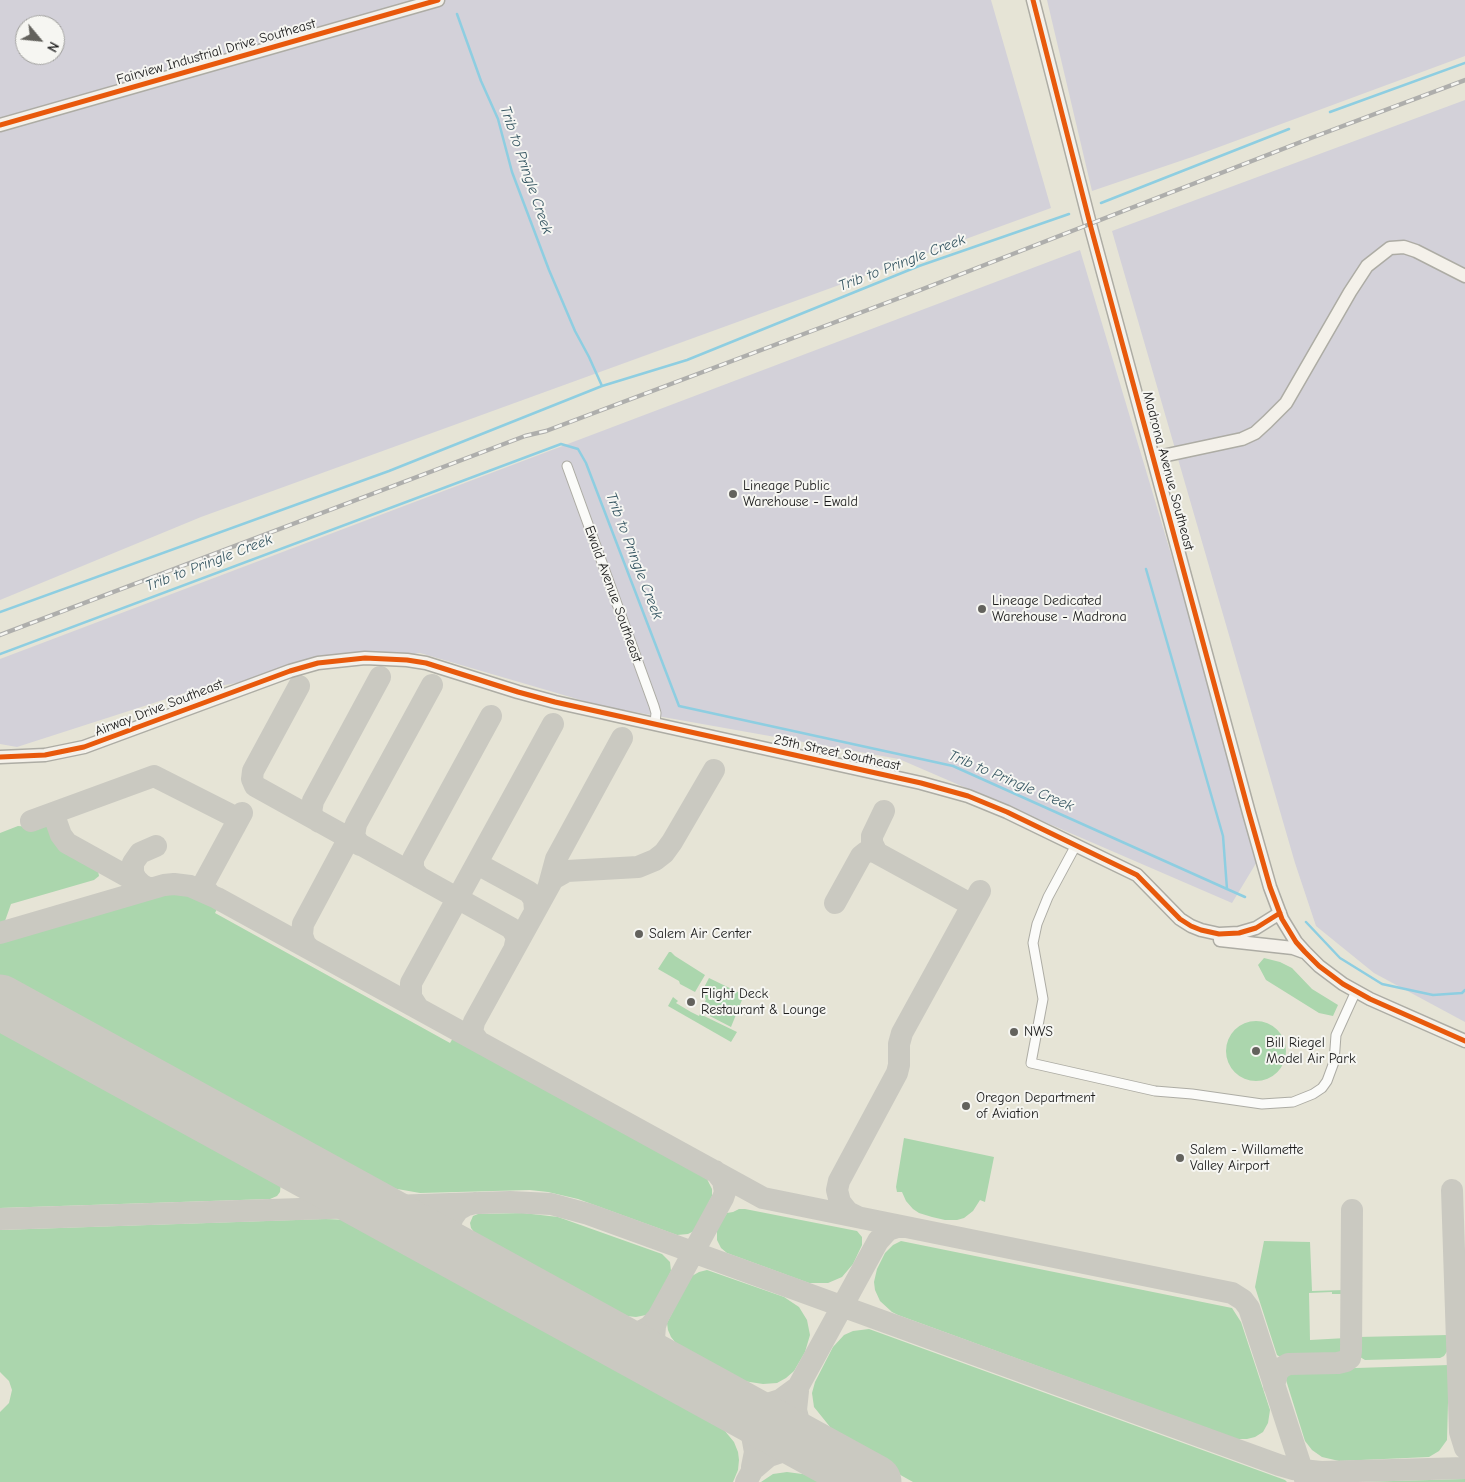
<!DOCTYPE html>
<html>
<head>
<meta charset="utf-8">
<style>
	body { margin:0 }
	#map { position:relative; width:1465px; height:1482px; overflow:hidden; background:#e6e4d6; font-family:"Comic Neue",sans-serif }
	canvas { display:block }
	.north { position:absolute; left:15px; top:15px; width:50px; height:50px; box-sizing:border-box; background:#f6f6f2; border:1px solid #9f9f9c; border-radius:50%; rotate:118deg; font-size:14px; font-weight:700; line-height:20px; text-align:center; color:#1c1c1c }
	.north::after { content:''; display:block; margin:auto; width:18px; height:22px; background:#63625d; clip-path:polygon(50% 0,100% 100%,50% 72%,0 100%) }
</style>
</head>
<body>
<div id="map">
<canvas width="1465" height="1482"></canvas>
<div class="north">N</div>
</div>
<script>
const context = document.querySelector('canvas').getContext('2d');
context.lineJoin = 'round';
function fill(path, color) { context.fillStyle = color; context.fill(path, 'evenodd'); }
const toPath = rows => new Path2D(rows.map(r => 'M' + r).join(''));
function strokePath(path, color, width, dash) { context.strokeStyle = color; context.lineWidth = width; context.lineCap = dash ? 'butt' : 'round'; context.setLineDash(dash || []); context.stroke(path); }
function label(font, color, halo, rows, align = 'center') {
  context.font = font + ' "Comic Neue",sans-serif'; context.lineWidth = 4; context.setLineDash([]); context.textBaseline = 'middle'; context.strokeStyle = halo; context.fillStyle = color; for (const [text, x, y, turn = 0] of rows) {
    context.save(); context.translate(x, y); context.rotate((+turn || 0) * Math.PI / 180); context.textAlign = isNaN(turn) ? turn : align; if (halo) context.strokeText(text, 0, 0); context.fillText(text, 0, 0); context.restore();
  }
}
const industrial = toPath([
	[0,0,991,0,1051,208,201,517,0,600],
	[25,25,55,25,55,55,25,55],
	[1047,0,1465,0,1465,56,1192,157,1092,191],
	[1465,100,1465,1022,1374,973,1316,926,1295,863,1112,231],
	[1080,250,1261,855,1232,903,899,759,601,706,420,653,194,690,17,747,0,744,0,659]
]);
const green = toPath([
	[49,823,53,826,55,834,63,846,97,865,99,876,94,880,11,904,5,921,0,923,0,833,18,826,31,827,38,824],
	[182,893,198,898,217,909,215,913,450,1043,453,1038,707,1179,712,1189,712,1196,698,1225,694,1231,688,1234,677,1235,578,1199,548,1192,530,1190,420,1193,369,1184,0,981,0,943,161,896],
	[669,952,671,952,675,956,705,975,695,992,680,984,679,981,658,969],
	[1264,958,1280,962,1292,968,1312,989,1338,1005,1333,1016,1319,1013,1266,980,1258,965],
	[709,978,744,995,731,1027,702,1012,706,999,700,995],
	[673,997,678,1001,676,1003,691,1012,699,1016,700,1014,737,1032,731,1042,668,1006],
	'1226 1051a30 30 0 1 1 60 0a30 30 0 1 1-60 0Z',
	[0,1024,276,1175,281,1182,280,1192,277,1196,270,1199,0,1208],
	[904,1138,994,1157,985,1202,980,1200,973,1211,964,1218,957,1220,945,1220,932,1217,919,1213,913,1209,906,1201,902,1192,897,1192,896,1187],
	[739,1209,745,1209,857,1231,862,1237,862,1245,853,1264,842,1277,828,1283,809,1283,727,1253,721,1248,717,1240,717,1229,727,1213,733,1212],
	[523,1213,558,1217,662,1254,670,1262,671,1271,652,1309,646,1315,636,1317,607,1314,487,1248,471,1228,470,1223,473,1216,478,1214],
	[325,1219,349,1220,365,1224,710,1413,734,1442,738,1452,739,1460,738,1470,733,1482,0,1482,0,1412,9,1403,12,1390,9,1381,0,1372,0,1230],
	[901,1241,1232,1308,1241,1322,1270,1410,1268,1423,1263,1432,1255,1437,1247,1439,1237,1439,898,1315,892,1312,880,1301,875,1290,874,1282,877,1269,885,1253,893,1245],
	[1264,1241,1310,1242,1312,1291,1344,1290,1344,1294,1332,1294,1332,1292,1309,1293,1310,1340,1346,1338,1345,1351,1342,1356,1291,1359,1282,1358,1277,1355,1255,1287],
	[707,1270,784,1297,799,1307,807,1320,810,1335,805,1352,794,1371,786,1378,777,1383,763,1384,724,1378,689,1359,671,1337,668,1330,667,1323,675,1307,692,1276,699,1272],
	[869,1329,1285,1480,1287,1482,913,1482,843,1443,814,1407,812,1393,815,1382,833,1347,844,1335,853,1331],
	[1448,1335,1448,1350,1444,1356,1440,1358,1365,1360,1360,1357,1357,1352,1358,1337],
	[1449,1365,1447,1440,1439,1451,1429,1457,1339,1461,1322,1457,1312,1450,1305,1441,1286,1380,1288,1372,1295,1370],
	[787,1472,825,1477,835,1482,761,1482,773,1474],
	[1465,1479,1465,1482,1358,1482]
]);
const stream = toPath([
	[457,14,481,81,498,119,512,172,549,270,575,331,589,357,602,386],
	[1330,112,1465,63],
	[1101,203,1289,129],
	[1146,569,1223,836,1227,889,1245,897],
	[0,612,389,471,602,386,687,360,919,266,1069,214],
	[0,654,561,444,578,449,586,463,679,706,953,766,1227,889],
	[1306,922,1340,958,1382,984,1433,995,1462,993,1465,990]
]);
const taxiway = toPath([
	[299,686,253,771,252,779,255,786,511,928,517,937,515,946],
	[59,811,56,816,56,821,61,835,67,843,148,888,153,888],
	[31,821,154,776,233,816,236,821,235,826],
	[319,822,314,818,311,812,313,801,380,677],
	[360,845,354,836,356,824,432,685],
	[877,853,872,843,872,836,884,811],
	[473,870,553,724],
	[419,877,413,869,413,859,491,716],
	[141,884,136,879,133,873,133,863,140,853,156,846],
	[549,885,556,859,622,738],
	[209,893,205,889,204,883,242,813],
	[835,903,861,856,866,852,872,851,877,853,972,905],
	[0,933,164,885,174,884,190,886,217,898,763,1198,1232,1293,1243,1300,1249,1308,1306,1482],
	[310,949,305,944,302,935,303,924,356,825],
	[418,1008,411,997,411,983,473,870,476,867,483,867,529,892,534,899,535,910],
	[479,1042,472,1032,474,1022,553,879,567,871,638,867,655,860,664,853,672,842,714,770],
	[1452,1190,1460,1432,1465,1448],
	[858,1217,848,1212,840,1202,837,1190,839,1181,897,1073,899,1065,899,1044,902,1033,980,891],
	[0,1219,510,1202,551,1204,588,1214,1279,1465,1293,1469,1321,1472,1465,1468],
	[468,1259,453,1244,450,1236,449,1227,453,1217,458,1210,467,1205,475,1203],
	[599,1331,619,1337,632,1336,649,1327,658,1317],
	[675,1373,664,1362,656,1351,654,1339,655,1326,658,1317,723,1198,725,1192,723,1181,715,1171],
	[1274,1386,1277,1373,1281,1368,1288,1364,1338,1363,1346,1361,1350,1358,1351,1351,1352,1210],
	[798,1391,796,1410,800,1426,810,1441,825,1455],
	[720,1397,742,1406,758,1407,780,1400,795,1389],
	[724,1401,741,1414,751,1430,755,1452,752,1467],
	[755,1468,769,1456,787,1450,806,1450,825,1455],
	[746,1482,878,1241,888,1230,897,1227,906,1227]
]);
const runway = toPath([
	[0,1002,874,1482]
]);
const street = toPath([
	[567,466,654,706,656,713,655,723],
	[1076,845,1048,897,1037,924,1033,943,1043,999,1031,1063,1155,1091,1192,1094,1262,1104,1293,1102,1313,1094,1322,1088,1327,1081,1334,1062,1336,1035,1356,991]
]);
const secondary = toPath([
	[1033,0,1090,224,1249,813,1270,887,1282,919,1296,942,1305,952,1319,966,1343,984,1370,999,1465,1041],
	[0,125,438,0],
	[1153,458,1242,439,1255,433,1267,422,1286,403,1350,292,1367,266,1390,248,1404,247,1416,251,1465,276],
	[0,757,45,755,84,747,290,671,318,663,365,658,407,660,426,663,518,692,555,702,921,783,968,796,1007,812,1137,875,1180,919,1191,926,1201,930,1219,934,1239,933,1256,928,1280,913],
	[1220,940,1293,948,1304,952]
]);
const rail = toPath([
	[0,635,525,436,546,431,910,294,1311,138,1465,80]
]);
const cycleway = toPath([
	[1033,0,1090,224,1249,813,1270,887,1282,919,1296,942,1305,952,1319,966,1343,984,1370,999,1465,1041],
	[0,125,438,0],
	[0,757,45,755,84,747,290,671,318,663,365,658,407,660,426,663,518,692,555,702,921,783,968,796,1007,812,1137,875,1180,919,1191,926,1201,930,1219,934,1239,933,1256,928,1280,913]
]);
const markers = [
	[733,494,5,"#63625d"],
	[982,609,5,"#63625d"],
	[639,934,5,"#63625d"],
	[691,1002,5,"#63625d"],
	[1014,1032,5,"#63625d"],
	[1256,1051,5,"#63625d"],
	[966,1106,5,"#63625d"],
	[1180,1158,5,"#63625d"]
];
const streetNames = [
	["Fairview Industrial Drive Southeast",216,52,-16],
	["Madrona Avenue Southeast",1168,471,75],
	["Ewald Avenue Southeast",613,594,70],
	["Airway Drive Southeast",159,708,-21],
	["25th Street Southeast",837,753,12]
];
const poiNames = [
	["Lineage Public",743,486],
	["Warehouse - Ewald",743,502],
	["Lineage Dedicated",992,601],
	["Warehouse - Madrona",992,617],
	["Salem Air Center",649,934],
	["Flight Deck",701,994],
	["Restaurant & Lounge",701,1010],
	["NWS",1024,1032],
	["Bill Riegel",1266,1043],
	["Model Air Park",1266,1059],
	["Oregon Department",976,1098],
	["of Aviation",976,1114],
	["Salem - Willamette",1190,1150],
	["Valley Airport",1190,1166]
];
const waterNames = [
	["Trib to Pringle Creek",526,170,71],
	["Trib to Pringle Creek",902,263,-21],
	["Trib to Pringle Creek",634,556,69],
	["Trib to Pringle Creek",209,563,-21],
	["Trib to Pringle Creek",1011,781,23]
];
fill(industrial, '#d3d1d9');
fill(green, '#abd6ad');
strokePath(stream, '#8ecee1', 2.5);
strokePath(taxiway, '#cac9c1', 22);
strokePath(runway, '#cac9c1', 55);
strokePath(street, '#adaca4', 11);
strokePath(secondary, '#adaca4', 15);
strokePath(street, '#fbfbf9', 9);
strokePath(secondary, '#f4f1ea', 12);
strokePath(rail, '#aeaeac', 4.5);
strokePath(rail, '#f6f6f2', 2.5, [8]);
strokePath(cycleway, '#e8590c', 5);
for (const [x, y, r, color] of markers) { const dot = new Path2D(); dot.arc(x, y, r, 0, 2 * Math.PI); context.fillStyle = color; context.fill(dot); strokePath(dot, '#f6f6f2', 2); }
label('14px', '#1c1c1c', '#f6f6f2', streetNames);
label('14px', '#1c1c1c', '#f6f6f2', poiNames, 'left');
label('italic 15px', '#375763', '#f6f6f2', waterNames);
</script>
</body>
</html>
